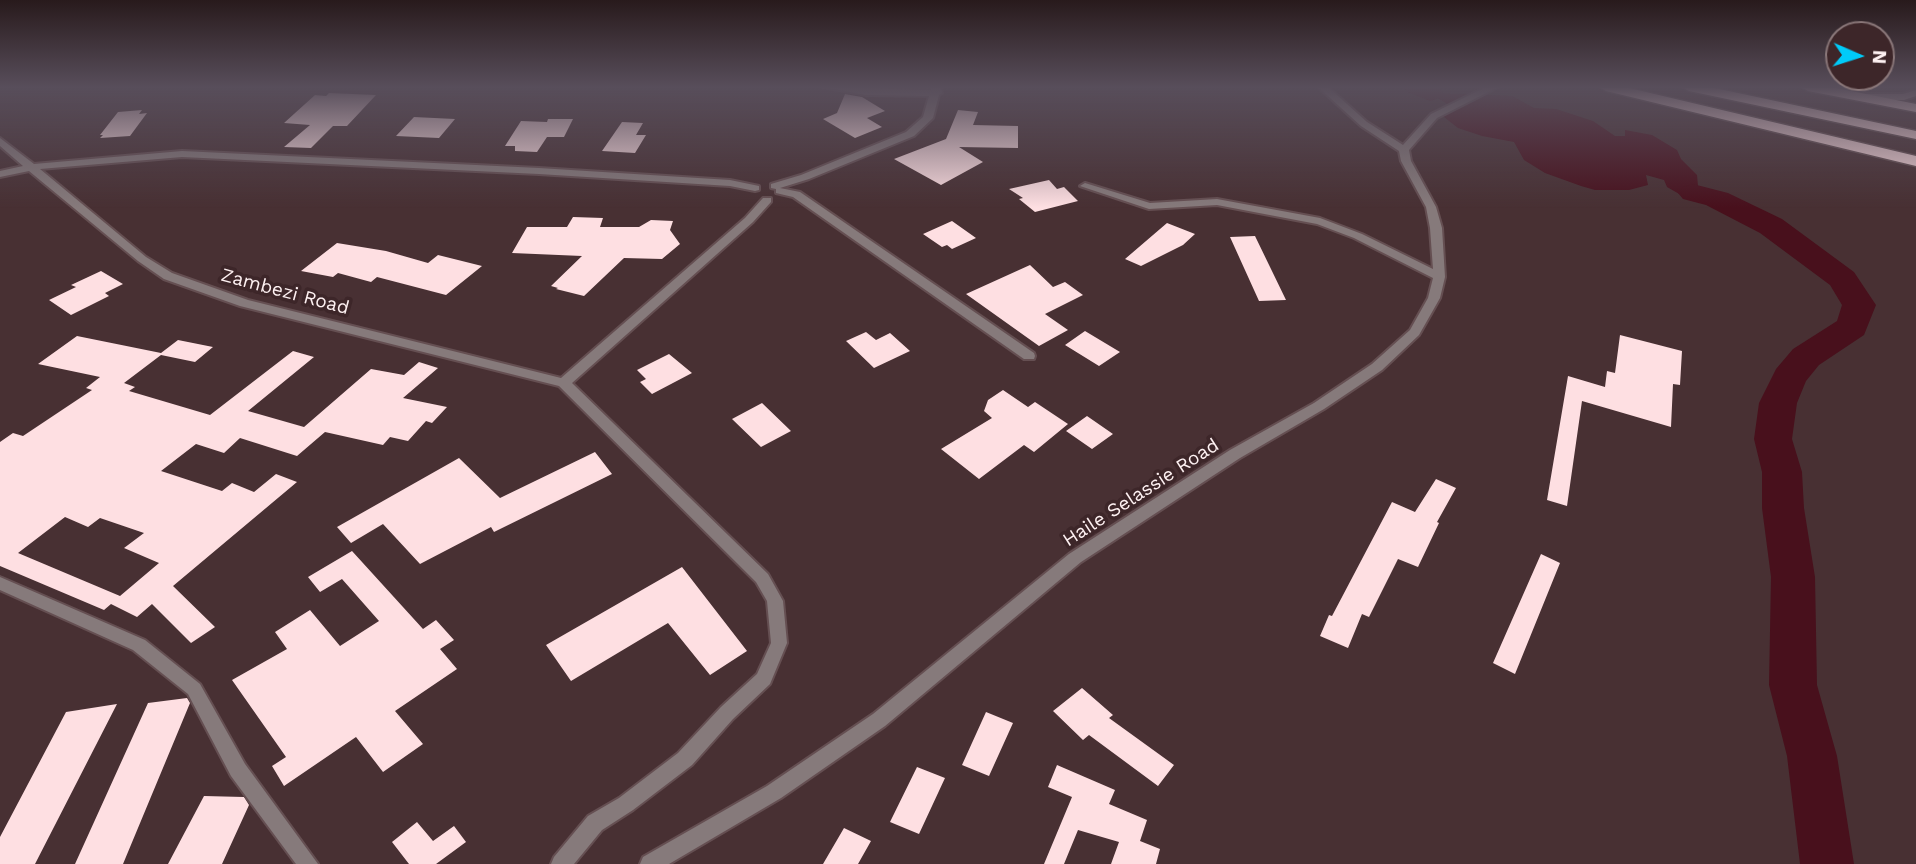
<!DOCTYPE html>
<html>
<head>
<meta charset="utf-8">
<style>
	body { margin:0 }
	#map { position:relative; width:1916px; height:864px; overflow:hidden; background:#483033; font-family:"Work Sans",sans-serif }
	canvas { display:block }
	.north { position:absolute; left:1825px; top:21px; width:70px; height:70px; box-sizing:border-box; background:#3d2629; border:2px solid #8a7779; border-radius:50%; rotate:93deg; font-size:19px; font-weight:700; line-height:28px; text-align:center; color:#fef1f2 }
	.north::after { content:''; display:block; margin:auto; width:24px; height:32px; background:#00cbf9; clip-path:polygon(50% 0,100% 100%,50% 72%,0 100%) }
</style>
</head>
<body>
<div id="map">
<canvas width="1916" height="864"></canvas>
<div class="north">N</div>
</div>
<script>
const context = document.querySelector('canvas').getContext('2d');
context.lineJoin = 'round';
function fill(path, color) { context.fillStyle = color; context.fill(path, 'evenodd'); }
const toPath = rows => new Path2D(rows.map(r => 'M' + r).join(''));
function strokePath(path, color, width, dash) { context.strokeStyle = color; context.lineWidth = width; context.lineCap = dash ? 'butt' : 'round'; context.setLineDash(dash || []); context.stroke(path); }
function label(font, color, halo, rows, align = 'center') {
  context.font = font + ' "Work Sans",sans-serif'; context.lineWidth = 7; context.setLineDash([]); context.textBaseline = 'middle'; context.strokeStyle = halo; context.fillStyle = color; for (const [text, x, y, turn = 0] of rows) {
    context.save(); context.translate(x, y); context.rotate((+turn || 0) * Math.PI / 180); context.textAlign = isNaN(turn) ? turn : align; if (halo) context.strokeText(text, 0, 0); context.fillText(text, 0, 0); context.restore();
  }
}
const water = toPath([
	[1430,93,1512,96,1534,108,1556,109,1593,121,1615,136,1625,136,1625,130,1652,135,1677,150,1681,159,1697,175,1698,186,1693,193,1681,195,1667,187,1664,180,1646,175,1648,185,1629,190,1595,190,1581,186,1545,173,1524,160,1514,142,1482,136,1458,128,1439,113,1449,105]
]);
const river = toPath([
	[1404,87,1439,87,1443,93,1439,98,1430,101,1408,92,1404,87],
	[1693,184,1728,193,1782,219,1854,272,1876,305,1864,335,1819,365,1806,381,1797,403,1792,439,1802,472,1804,508,1815,577,1817,685,1837,756,1854,864,1800,864,1787,756,1769,685,1771,577,1762,508,1762,472,1754,439,1759,403,1776,369,1793,349,1837,321,1842,305,1830,285,1760,233,1706,205,1683,199,1678,193,1683,187,1693,184]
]);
const building = toPath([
	[329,93,376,95,347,126,333,126,311,148,284,147,310,125,284,123,315,95,326,96],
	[845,94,862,97,885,111,867,118,882,127,855,138,823,119,837,113],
	[142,110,139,114,147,113,130,136,100,138,103,135,100,135,118,112],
	[958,110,978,112,973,125,1018,126,1018,148,959,147,983,162,941,185,894,159,946,139],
	[414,117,455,119,439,138,396,136],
	[548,119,573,119,564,137,547,137,537,152,515,151,515,146,505,146,521,121,547,122],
	[622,122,643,123,636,135,646,135,635,153,602,151],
	[1049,180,1057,189,1064,187,1078,201,1035,212,1019,199,1023,198,1009,189],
	[573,217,603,218,600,227,639,227,651,220,673,221,670,230,680,244,662,259,624,258,584,296,556,289,558,288,551,286,582,256,512,253,527,227,567,227],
	[952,221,976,238,952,249,947,245,942,247,923,234],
	[1167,223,1195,234,1183,245,1141,266,1125,259],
	[1255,236,1286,300,1259,301,1230,237],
	[337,243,386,251,428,263,438,255,482,266,446,295,377,277,371,282,338,273,333,277,301,271],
	[1030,265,1053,287,1065,282,1083,295,1045,314,1068,330,1039,346,966,294],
	[101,271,123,284,105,293,109,296,71,315,49,300,76,287,71,285],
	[1085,331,1120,352,1099,366,1065,345],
	[866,332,876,340,890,333,910,351,874,368,846,341],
	[1620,335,1682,351,1680,385,1673,384,1671,427,1582,401,1567,506,1547,500,1568,376,1605,387,1607,371,1615,373],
	[77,336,161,353,178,340,213,347,195,362,161,355,124,383,135,387,129,391,210,415,293,351,314,357,248,411,304,427,371,369,404,375,419,362,438,368,403,398,447,407,432,423,426,421,408,441,390,437,383,445,325,432,297,456,240,438,224,453,196,444,161,471,222,491,232,483,254,492,276,474,297,482,173,586,215,627,191,643,152,604,137,617,111,604,104,610,0,566,0,442,13,433,23,436,92,390,86,388,100,377,38,364],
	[65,517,88,527,100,518,144,533,124,548,159,563,120,596,18,553],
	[669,354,692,373,652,394,640,382,646,379,637,370],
	[1003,390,1028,407,1035,402,1068,424,1034,452,1024,445,979,479,941,449,992,418,984,411,988,400],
	[762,403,791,431,761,447,732,419],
	[1087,416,1113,434,1092,449,1066,431],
	[595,452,612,474,494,532,491,527,420,564,383,524,351,543,337,527,459,458,500,498],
	[1436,479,1456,488,1437,522,1439,523,1418,567,1398,559,1369,617,1362,614,1348,648,1320,636,1329,615,1332,616,1392,502,1415,512],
	[352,551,423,629,436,620,454,640,440,649,457,669,395,711,423,744,383,772,356,737,284,786,272,766,286,757,232,680,287,649,275,632,310,610,340,646,379,621,342,579,320,592,308,577],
	[1541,554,1560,563,1515,674,1493,663],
	[682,567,747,651,710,675,668,623,571,681,546,645],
	[1082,688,1113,715,1109,718,1174,765,1158,786,1089,735,1083,740,1053,711],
	[187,698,190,703,123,864,75,864,148,703],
	[117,704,35,864,0,864,0,837,66,712],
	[986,712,1013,723,989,776,962,765],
	[1057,765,1115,790,1109,804,1147,820,1140,841,1160,849,1156,864,1111,864,1119,842,1078,830,1064,864,1044,864,1072,797,1048,787],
	[917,767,945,778,919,834,890,822],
	[204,796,244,797,249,805,222,864,168,864],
	[417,822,433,841,454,826,466,842,436,864,409,864,392,842],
	[844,828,871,841,858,864,823,864]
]);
const street = toPath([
	[823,87,931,90,931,87,941,87,942,93,939,95,933,118,914,136,809,179,780,188,800,192,1034,353,1035,356,1034,359,1024,359,793,197,776,193,776,189,771,188,771,184,801,175,906,132,923,117,929,96,866,95,823,87],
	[1318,87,1328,87,1367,122,1403,145,1431,114,1486,87,1498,87,1437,118,1409,150,1411,161,1436,207,1442,228,1445,277,1440,298,1419,335,1382,370,1324,409,1240,458,1081,562,885,726,781,798,669,864,640,864,643,857,767,786,873,714,1069,554,1230,450,1314,403,1372,364,1410,330,1428,298,1433,278,1354,238,1317,224,1217,205,1149,209,1080,186,1085,183,1150,203,1217,199,1320,218,1362,234,1433,269,1430,228,1426,207,1401,161,1399,151,1361,126,1318,87],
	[0,138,34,164,182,151,539,168,730,180,759,186,759,190,755,191,730,186,539,174,182,157,40,169,146,257,172,273,248,300,561,378,745,218,763,198,771,198,771,202,753,222,572,383,768,574,783,601,787,643,770,684,733,719,692,765,633,810,602,830,574,864,551,864,554,857,588,816,619,798,678,753,721,707,757,674,771,643,767,601,756,582,559,386,240,306,164,279,138,261,29,171,0,177,0,171,23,166,0,146,0,138],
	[0,577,145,640,200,684,245,764,318,864,296,864,231,776,188,694,133,650,0,590,0,577]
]);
const secondary = toPath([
	[1916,90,1916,96,1904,100,1866,100,1861,97,1866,94,1903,94,1916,90]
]);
const highway = toPath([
	[1599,87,1625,87,1916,156,1916,166,1606,91,1599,87],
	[1682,87,1710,87,1916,131,1916,139,1689,91,1682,87],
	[1801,87,1831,87,1916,104,1916,112,1808,91,1801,87]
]);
const streetNames = [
	["Zambezi Road",285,292,15],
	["Haile Selassie Road",1141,493,-33]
];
fill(water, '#48101c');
fill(river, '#48101c');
fill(building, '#fedfe2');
strokePath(street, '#654f52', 4);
strokePath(secondary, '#654f52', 4);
strokePath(highway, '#654f52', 3);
fill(street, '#867a7b');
fill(secondary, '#b39ea0');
fill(highway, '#f4d4d7');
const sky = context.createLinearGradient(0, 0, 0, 208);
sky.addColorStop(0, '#281a1c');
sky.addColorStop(0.42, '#584e5b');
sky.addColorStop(1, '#584e5b00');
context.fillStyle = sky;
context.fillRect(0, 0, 1916, 208);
label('19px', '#fef1f2', '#3d2629', streetNames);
</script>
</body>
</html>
